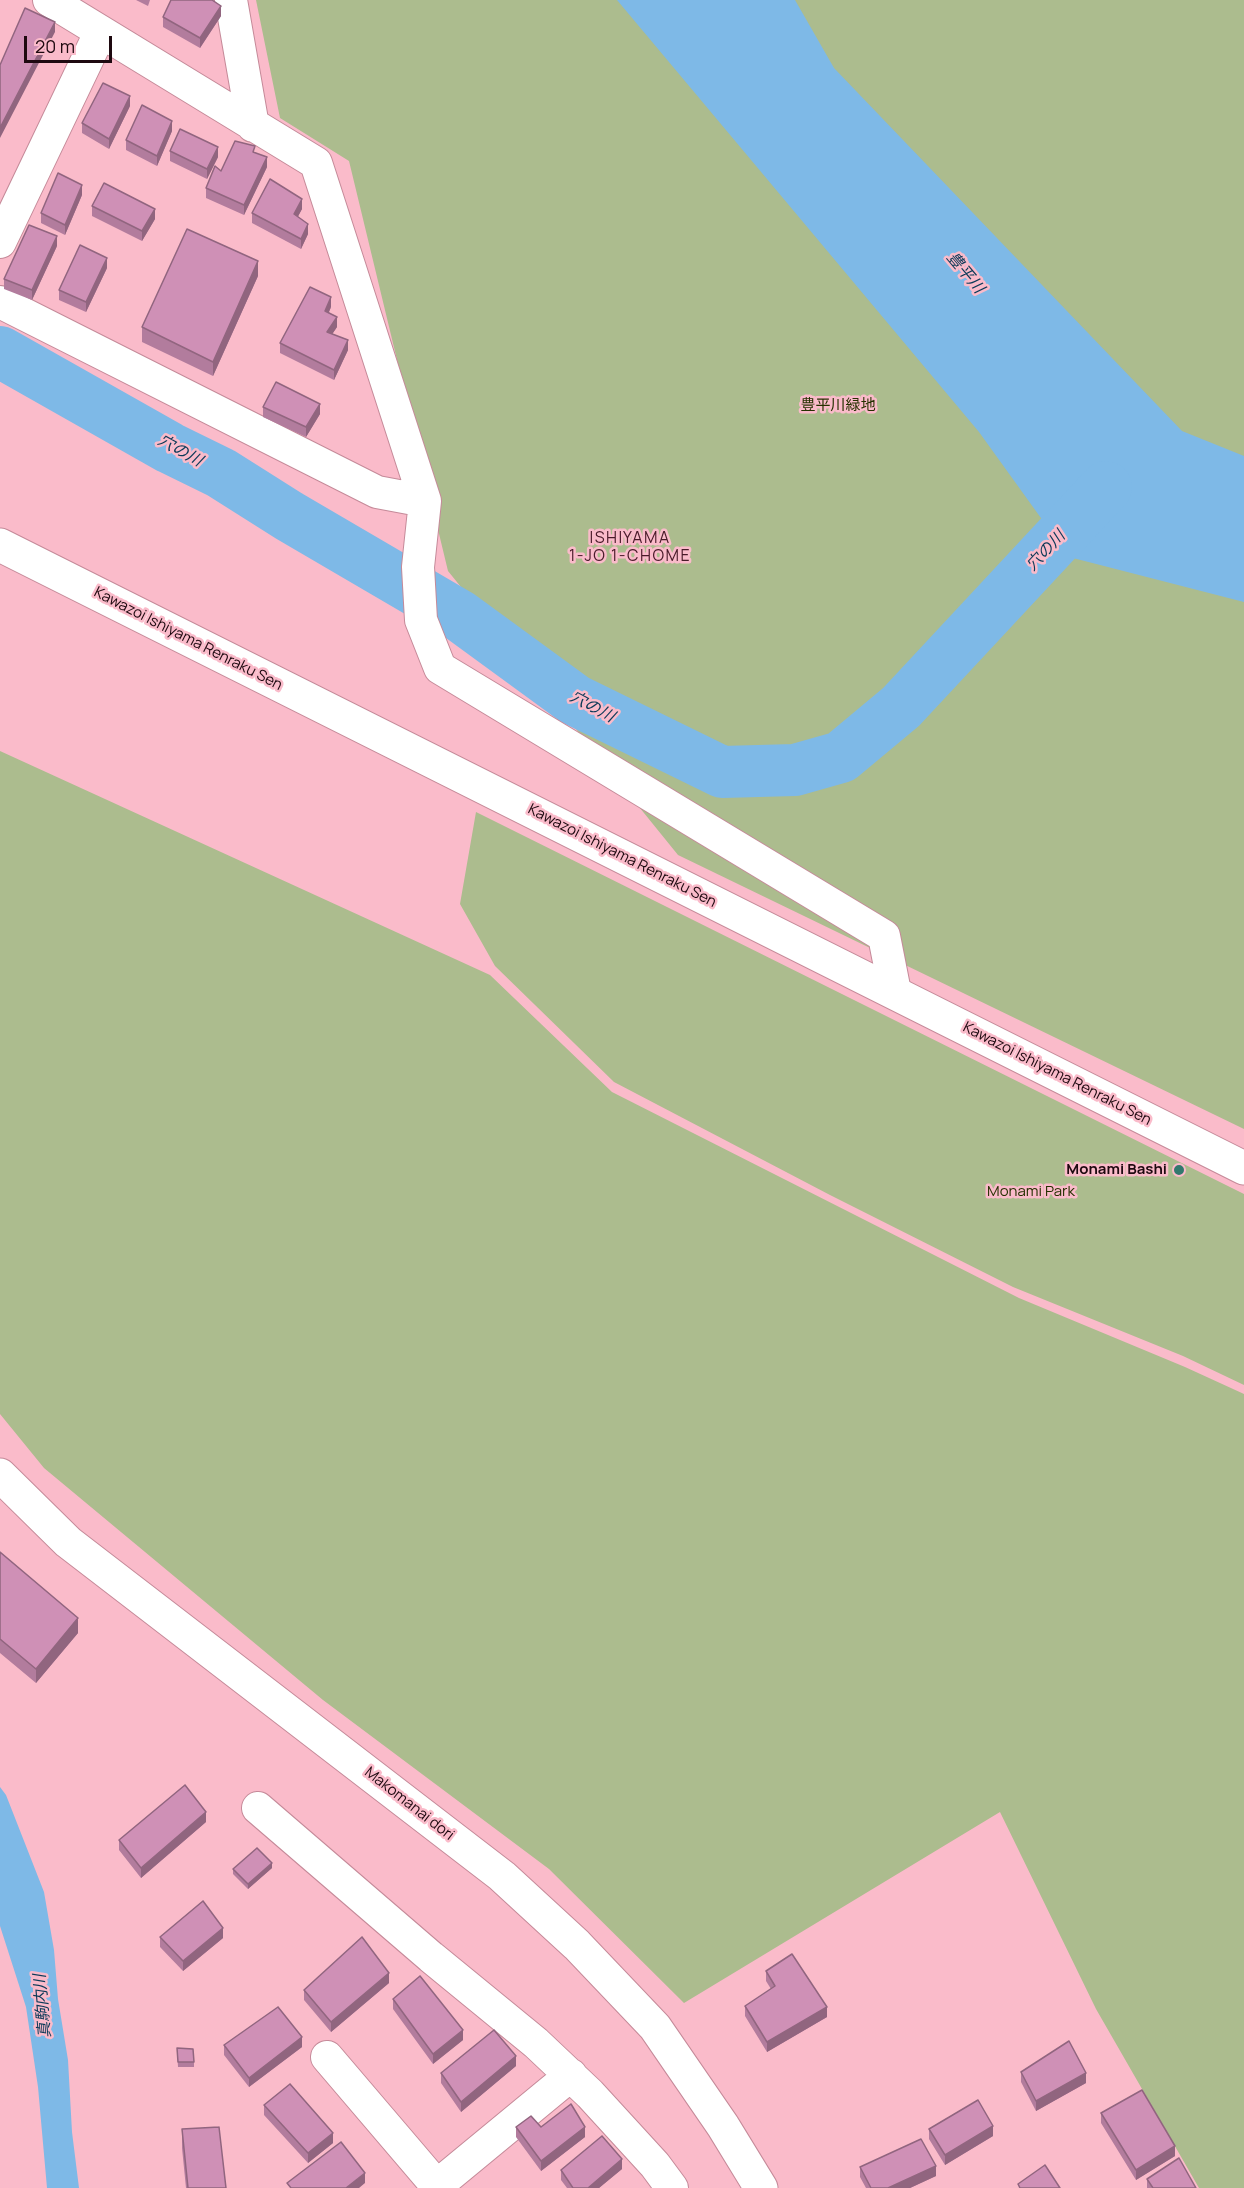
<!DOCTYPE html>
<html>
<head>
<meta charset="utf-8">
<style>
	body { margin:0 }
	#map { position:relative; width:1244px; height:2188px; overflow:hidden; background:#fabbca; font-family:Manrope,sans-serif }
	canvas { display:block }
	.scale { position:absolute; left:24px; top:36px; width:88px; height:27px; box-sizing:border-box; border:3px solid #1e0910; border-top:0; padding-left:8px; font-size:18px; line-height:21px; white-space:nowrap; color:#1e0910; -webkit-text-stroke:4px #fabbca; paint-order:stroke }
</style>
</head>
<body>
<div id="map">
<canvas width="1244" height="2188"></canvas>
<div class="scale">20 m</div>
</div>
<script>
const context = document.querySelector('canvas').getContext('2d');
context.lineJoin = 'round';
function fill(path, color) { context.fillStyle = color; context.fill(path, 'evenodd'); }
const toPath = rows => new Path2D(rows.map(r => 'M' + r).join(''));
function strokePath(path, color, width, dash) { context.strokeStyle = color; context.lineWidth = width; context.lineCap = dash ? 'butt' : 'round'; context.setLineDash(dash || []); context.stroke(path); }
function label(font, color, halo, rows, align = 'center') {
  context.font = font + ' Manrope,"Noto Sans JP",sans-serif'; context.lineWidth = 5; context.setLineDash([]); context.textBaseline = 'middle'; context.strokeStyle = halo; context.fillStyle = color; for (const [text, x, y, turn = 0] of rows) {
    context.save(); context.translate(x, y); context.rotate((+turn || 0) * Math.PI / 180); context.textAlign = isNaN(turn) ? turn : align; if (halo) context.strokeText(text, 0, 0); context.fillText(text, 0, 0); context.restore();
  }
}
const green = toPath([
	[256,0,1244,0,1244,1129,678,855,448,571,349,161,280,118],
	[0,751,490,975,612,1092,1019,1298,1185,1367,1244,1394,1244,2188,1199,2188,1096,2009,1000,1812,684,2003,549,1869,323,1700,44,1468,0,1414],
	[476,812,1244,1194,1244,1385,1183,1356,1013,1287,830,1195,614,1082,495,966,460,904]
]);
const water = toPath([
	[617,0,795,0,834,68,1182,431,1244,456,1244,602,1069,557,979,432],
	[0,1787,6,1795,44,1892,54,1950,58,1999,68,2060,72,2132,79,2188,47,2188,38,2087,26,2007,0,1926]
]);
const river = toPath([
	[0,352,170,448,221,473,289,516,460,616,575,700,722,772,795,770,841,757,901,707,1106,487]
]);
const minor = toPath([
	[49,0,316,163,425,501,418,567,421,620,440,668,884,936,895,992],
	[231,0,253,126],
	[0,242,100,33],
	[0,302,377,492,425,501],
	[258,1808,431,1957,536,2043,590,2094,655,2165,672,2188],
	[327,2057,437,2186],
	[434,2188,571,2075]
]);
const tertiary = toPath([
	[0,545,1244,1168]
]);
const trunk = toPath([
	[0,1475,68,1542,502,1876,577,1945,655,2027,723,2126,761,2188]
]);
const wall = toPath([
	[136,0,150,0,148,6],
	[221,16,200,48,163,27,163,17],
	[130,106,109,149,82,133,82,123],
	[172,131,157,166,126,150,126,140],
	[170,151,218,157,207,179,170,161],
	[255,153,267,167,244,215,206,198,206,188,221,171],
	[82,195,65,235,41,223,41,213],
	[92,206,155,219,142,241,92,216],
	[302,209,298,216,308,234,301,249,252,223,252,213],
	[57,246,32,300,4,289,4,279],
	[107,268,86,312,59,300,59,290],
	[258,276,213,376,142,342,142,327],
	[331,307,329,312,337,327,332,334,348,350,334,380,280,353,280,343],
	[263,407,320,414,306,437,263,417],
	[0,1552,78,1633,36,1683,0,1653],
	[206,1822,141,1878,119,1850,119,1840],
	[272,1868,248,1889,233,1874,233,1869],
	[160,1937,223,1938,183,1971,160,1947],
	[766,1971,827,2017,767,2052,745,2016,745,2006,771,1989,766,1981],
	[389,1983,331,2032,304,2000,304,1990],
	[393,1999,463,2040,433,2064,393,2009],
	[224,2045,302,2047,249,2087,224,2055],
	[177,2048,194,2062,194,2067,178,2067],
	[516,2066,461,2112,441,2083,441,2073],
	[1021,2072,1086,2083,1036,2111,1021,2082],
	[264,2105,333,2143,308,2163,264,2115],
	[1101,2113,1175,2156,1136,2180,1101,2123],
	[516,2127,541,2127,585,2137,541,2171,516,2137],
	[182,2129,226,2188,186,2188,182,2148],
	[929,2129,993,2136,945,2165,929,2139],
	[860,2167,936,2176,910,2188,866,2188,860,2177],
	[622,2169,599,2188,567,2188,561,2180,561,2170],
	[1147,2179,1196,2188,1147,2188]
]);
const shadedWall = toPath([
	[221,6,221,16,200,48,200,38],
	[55,22,55,32,0,138,0,128],
	[130,96,130,106,109,149,109,139],
	[172,121,172,131,157,166,157,156],
	[218,147,218,157,207,179,207,169],
	[267,157,267,167,244,215,244,205],
	[82,185,82,195,65,235,65,225],
	[302,199,302,209,294,224,294,214],
	[155,209,155,219,142,241,142,231],
	[308,224,308,234,301,249,301,239],
	[57,236,57,246,32,300,32,290],
	[107,258,107,268,86,312,86,302],
	[258,261,258,276,213,376,213,362],
	[331,297,331,307,325,321,325,311],
	[337,317,337,327,327,342,327,332],
	[348,340,348,350,334,380,334,370],
	[320,404,320,414,306,437,306,427],
	[78,1618,78,1633,36,1683,36,1669],
	[206,1812,206,1822,141,1878,141,1868],
	[272,1863,272,1868,248,1889,248,1884],
	[223,1928,223,1938,183,1971,183,1961],
	[389,1973,389,1983,331,2032,331,2022],
	[827,2007,827,2017,767,2052,767,2042],
	[463,2030,463,2040,433,2064,433,2054],
	[302,2037,302,2047,249,2087,249,2078],
	[516,2056,516,2066,461,2112,461,2102],
	[1086,2073,1086,2083,1036,2111,1036,2101],
	[993,2126,993,2136,945,2165,945,2155],
	[585,2127,585,2137,541,2171,541,2161],
	[333,2133,333,2143,308,2163,308,2153],
	[1175,2146,1175,2156,1136,2180,1136,2170],
	[622,2159,622,2169,599,2188,588,2188],
	[936,2166,936,2176,910,2188,888,2188],
	[365,2173,365,2183,359,2188,346,2188]
]);
const building = toPath([
	[171,0,212,0,221,6,200,38,163,17,171,0],
	[25,8,55,22,0,128,0,65,25,8],
	[103,83,130,96,109,139,82,123,103,83],
	[142,105,172,121,157,156,126,140,142,105],
	[180,129,218,147,207,169,170,151,180,129],
	[235,141,255,146,253,152,267,157,244,205,206,188,215,166,221,171,235,141],
	[58,173,82,185,65,225,41,213,58,173],
	[270,179,302,199,294,214,308,224,301,239,252,213,270,179],
	[104,183,155,209,142,231,92,206,104,183],
	[29,225,57,236,32,290,4,279,29,225],
	[187,229,258,261,213,362,142,327,187,229],
	[80,245,107,258,86,302,59,290,80,245],
	[310,287,331,297,325,311,337,317,327,332,348,340,334,370,280,343,310,287],
	[276,382,320,404,306,427,263,407,276,382],
	[0,1552,78,1618,36,1669,0,1639,0,1552],
	[185,1785,206,1812,141,1868,119,1840,185,1785],
	[257,1848,272,1863,248,1884,233,1869,257,1848],
	[203,1901,223,1928,183,1961,160,1937,203,1901],
	[362,1937,389,1973,331,2022,304,1990,362,1937],
	[792,1954,827,2007,767,2042,745,2006,775,1986,766,1971,792,1954],
	[420,1976,463,2030,433,2054,393,1999,420,1976],
	[278,2007,302,2037,249,2078,224,2045,278,2007],
	[494,2030,516,2056,461,2102,441,2073,494,2030],
	[1069,2041,1086,2073,1036,2101,1021,2072,1069,2041],
	[177,2048,193,2049,194,2062,178,2062,177,2048],
	[290,2084,333,2133,308,2153,264,2105,290,2084],
	[1142,2090,1175,2146,1136,2170,1101,2113,1142,2090],
	[978,2100,993,2126,945,2155,929,2129,978,2100],
	[571,2104,585,2127,541,2161,516,2127,531,2116,541,2127,571,2104],
	[219,2127,226,2188,188,2188,182,2129,219,2127],
	[602,2136,622,2159,588,2188,573,2188,561,2170,602,2136],
	[921,2139,936,2166,888,2188,871,2188,860,2167,921,2139],
	[341,2142,365,2173,346,2188,291,2188,287,2183,341,2142],
	[1179,2158,1196,2188,1153,2188,1147,2179,1179,2158],
	[1045,2165,1060,2188,1020,2188,1018,2184,1045,2165]
]);
const markers = [
	[1179,1170,6,"#32786e"]
];
const parkNames = [
	["豊平川緑地",838,406],
	["Monami Park",1031,1192]
];
const streetNames = [
	["Kawazoi Ishiyama Renraku Sen",188,639,27],
	["Kawazoi Ishiyama Renraku Sen",622,856,27],
	["Kawazoi Ishiyama Renraku Sen",1057,1074,27],
	["Makomanai dori",409,1804,38]
];
const poiNames = [
	["Monami Bashi",1167,1170]
];
const waterNames = [
	["豊平川",965,273,50],
	["穴の川",180,451,29],
	["穴の川",1046,551,-47],
	["穴の川",592,707,28],
	["真駒内川",43,2006,-95]
];
const neighbourhoodNames = [
	["ISHIYAMA",630,539],
	["1-JO 1-CHOME",630,557]
];
fill(green, '#acbc8e');
fill(water, '#7eb9e7');
strokePath(river, '#7eb9e7', 52);
strokePath(minor, '#c58a99', 34);
strokePath(tertiary, '#c58a99', 35);
strokePath(trunk, '#c58a99', 35);
strokePath(minor, '#fff', 32);
strokePath(tertiary, '#fff', 33);
strokePath(trunk, '#fff', 33);
fill(wall, '#b27c9d');
fill(shadedWall, '#91657f');
fill(building, '#cf90b6');
strokePath(building, '#91657f', 1.5);
for (const [x, y, r, color] of markers) { const dot = new Path2D(); dot.arc(x, y, r, 0, 2 * Math.PI); context.fillStyle = color; context.fill(dot); strokePath(dot, '#fabbca', 2); }
label('15px', '#253100', '#fabbca', parkNames);
label('15px', '#1e0910', '#fabbca', streetNames);
label('bold 15px', '#1e0910', '#fabbca', poiNames, 'right');
label('italic 16px', '#0a3957', '#fabbca', waterNames);
context.letterSpacing = '1.5px';
label('16px', '#491a29', '#fabbca', neighbourhoodNames);
context.letterSpacing = '0px';
</script>
</body>
</html>
